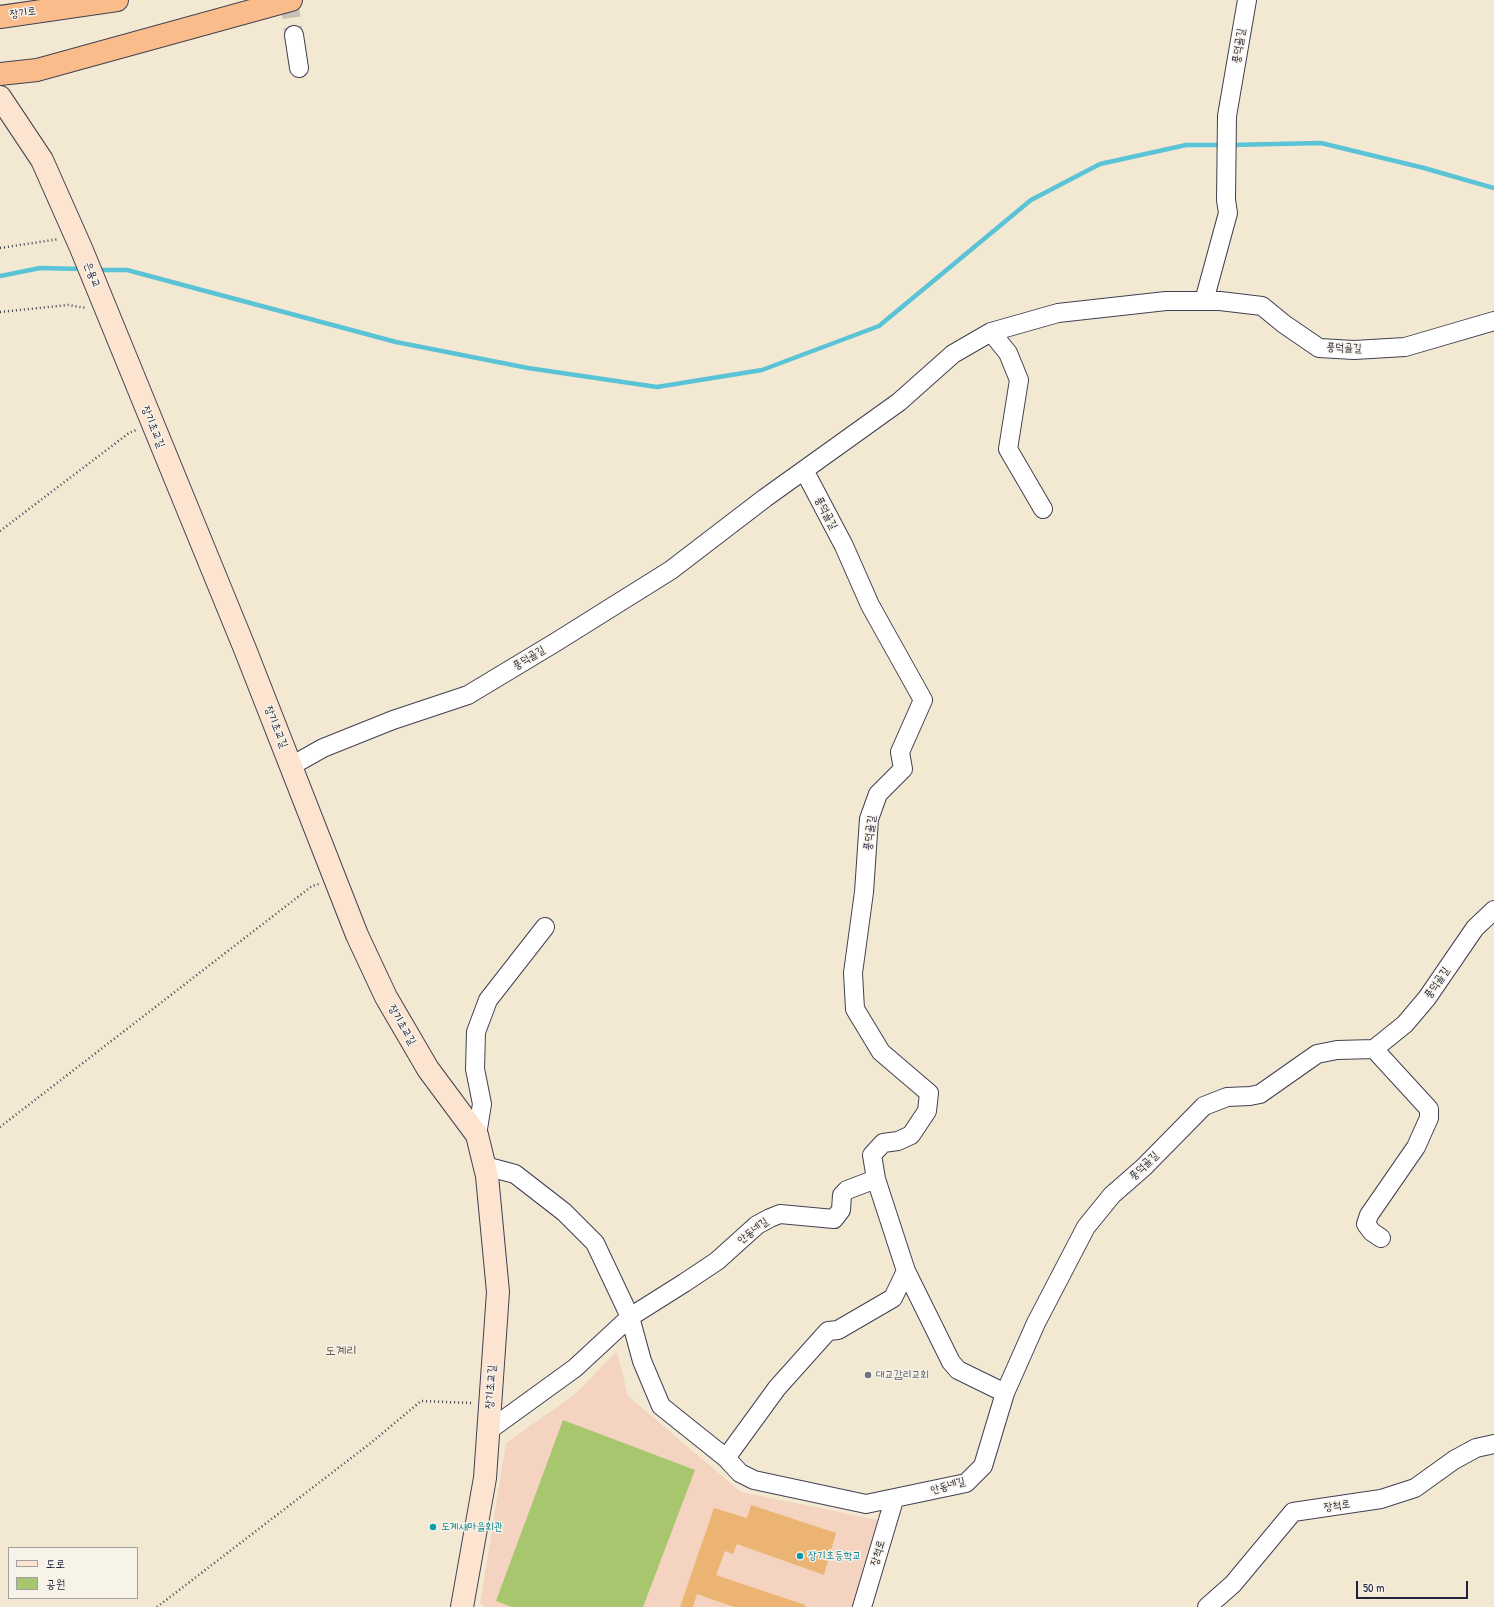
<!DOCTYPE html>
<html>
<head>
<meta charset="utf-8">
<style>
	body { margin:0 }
	#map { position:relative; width:1494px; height:1607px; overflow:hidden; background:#f3e9d3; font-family:"Patrick Hand","Poor Story",sans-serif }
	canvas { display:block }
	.legend { position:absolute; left:8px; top:1547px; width:130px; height:52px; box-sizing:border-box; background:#f7f3e8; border:1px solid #a29fa3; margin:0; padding:5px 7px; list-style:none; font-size:12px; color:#22223b }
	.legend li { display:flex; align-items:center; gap:8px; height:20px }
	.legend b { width:20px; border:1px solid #a29fa3 }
	.scale { position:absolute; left:1356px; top:1581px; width:112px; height:18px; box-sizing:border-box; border:2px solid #22223b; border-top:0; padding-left:5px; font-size:12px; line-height:14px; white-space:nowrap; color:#22223b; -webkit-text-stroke:3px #f7f3e8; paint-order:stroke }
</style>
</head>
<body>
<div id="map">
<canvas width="1494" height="1607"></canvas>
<ul class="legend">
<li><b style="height:5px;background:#fde4d0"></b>도로</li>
<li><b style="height:11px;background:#a7c66d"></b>공원</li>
</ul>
<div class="scale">50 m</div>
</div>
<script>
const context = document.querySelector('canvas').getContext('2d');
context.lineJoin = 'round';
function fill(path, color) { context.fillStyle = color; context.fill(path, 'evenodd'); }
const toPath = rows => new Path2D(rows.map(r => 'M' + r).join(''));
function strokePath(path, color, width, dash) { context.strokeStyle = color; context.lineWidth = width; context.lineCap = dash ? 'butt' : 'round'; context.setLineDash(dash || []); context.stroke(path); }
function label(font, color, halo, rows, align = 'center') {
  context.font = font + ' "Patrick Hand","Poor Story",sans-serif'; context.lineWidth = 3; context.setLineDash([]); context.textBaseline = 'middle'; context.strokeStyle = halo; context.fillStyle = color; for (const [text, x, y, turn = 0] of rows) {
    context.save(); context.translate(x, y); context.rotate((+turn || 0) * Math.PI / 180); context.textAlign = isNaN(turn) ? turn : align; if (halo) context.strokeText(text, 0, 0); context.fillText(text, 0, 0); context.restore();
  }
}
const built = toPath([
	[617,1351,628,1396,741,1492,883,1521,858,1607,486,1607,480,1604,506,1443,574,1395]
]);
const green = toPath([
	[563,1420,695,1470,643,1607,512,1607,496,1601]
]);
const stream = toPath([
	[1230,145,1321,143,1424,168,1494,188],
	[96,270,127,270,396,342,528,368,657,387,762,370,879,326,1031,200,1100,164,1186,145,1222,145],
	[0,276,40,268,83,269]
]);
const building = toPath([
	[751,1505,836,1533,824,1575,737,1544,733,1554,725,1551,716,1575,805,1605,805,1607,734,1607,697,1594,693,1607,680,1607,714,1508,747,1518]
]);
const minorTunnel = toPath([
	[289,0,294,35]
]);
const path = toPath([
	[0,248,59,239],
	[0,312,68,305,86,308],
	[0,531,129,433,136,430],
	[0,1127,312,886,319,884],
	[157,1607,372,1442,421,1401,472,1403]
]);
const minor = toPath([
	[294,35,299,68],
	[1204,301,1228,213,1226,200,1227,116,1247,0],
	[991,332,1008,353,1019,380,1008,449,1043,509],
	[804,470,844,546,870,605,923,700,900,752,903,769,878,794,869,819,864,892,853,973,855,1009,881,1052,929,1093,927,1111,911,1135,898,1141,883,1143,872,1155,876,1179],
	[291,766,323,748,393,720,468,695,556,642,671,570,765,498,899,402,953,354,991,332,1058,313,1166,301,1220,301,1262,306,1284,324,1319,348,1354,350,1405,347,1494,321],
	[1374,1049,1405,1024,1427,998,1475,928,1494,910],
	[477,1135,482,1104,475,1069,476,1032,488,1000,545,927],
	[485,1166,515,1174,564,1212,595,1243,630,1317,684,1283,717,1261,757,1225,770,1218,780,1214,834,1219,841,1210,842,1195,847,1190,876,1179,906,1271],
	[1005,1393,1036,1323,1086,1227,1112,1195,1144,1167,1204,1106,1227,1097,1250,1096,1260,1094,1317,1054,1337,1050,1374,1049,1429,1109,1429,1118,1416,1147,1369,1215,1366,1224,1372,1232,1381,1238],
	[488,1431,575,1368,630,1317,642,1361,661,1406,726,1458,740,1473,754,1480,866,1504,966,1483,983,1466,1005,1393,958,1370,951,1362,906,1271,893,1298,838,1330,828,1331,777,1388,726,1458],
	[862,1607,894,1500],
	[1207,1607,1233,1584,1293,1512,1381,1499,1415,1488,1454,1460,1476,1448,1494,1444]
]);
const secondary = toPath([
	[0,97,42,160,81,248,245,649,357,935,386,997,428,1069,477,1135,487,1176,498,1292,485,1478,462,1607]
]);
const trunk = toPath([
	[0,17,117,0],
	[0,74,37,70,291,0]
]);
const markers = [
	[868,1375,4,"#6b7280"],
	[433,1527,4,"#0f9aa8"],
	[800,1556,4,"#0f9aa8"]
];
const streetNames = [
	["장기로",23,13,-8],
	["풍덕골길",1239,46,-81],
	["은용교",92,275,68],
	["풍덕골길",1344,348,2],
	["장기초교길",153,427,68],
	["풍덕골길",826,513,62],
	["풍덕골길",529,658,-31],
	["장기초교길",276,727,68],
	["풍덕골길",870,833,-83],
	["풍덕골길",1437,983,-56],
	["장기초교길",402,1025,60],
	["풍덕골길",1144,1166,-44],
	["안동네길",753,1231,-37],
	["장기초교길",491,1387,-86],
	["안동네길",948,1486,-16],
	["장척로",1337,1506,-8],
	["장척로",878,1553,-73]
];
const worshipNames = [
	["대교감리교회",876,1375]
];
const cultureNames = [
	["도계새마을회관",441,1527],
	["장기초등학교",808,1556]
];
const quarterNames = [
	["도계리",341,1352]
];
fill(built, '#f4d3c0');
fill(green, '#a7c66d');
strokePath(stream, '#5ac3d6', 4.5);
fill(building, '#ebb473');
strokePath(minorTunnel, '#c9c1b5', 18, [18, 9]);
strokePath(minor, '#414052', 20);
strokePath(secondary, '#414052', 24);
strokePath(trunk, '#414052', 24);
strokePath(path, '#414052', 2.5, [1, 3]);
strokePath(minor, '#fff', 18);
strokePath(secondary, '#fde4d0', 22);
strokePath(trunk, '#f9bc8a', 22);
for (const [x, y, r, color] of markers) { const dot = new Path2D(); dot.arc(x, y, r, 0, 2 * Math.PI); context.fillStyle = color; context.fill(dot); strokePath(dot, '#f7f3e8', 1.5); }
label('11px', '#22223b', '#f7f3e8', streetNames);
label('11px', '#5b616d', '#f7f3e8', worshipNames, 'left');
label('11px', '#0d838f', '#f7f3e8', cultureNames, 'left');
label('13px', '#68554f', '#f7f3e8', quarterNames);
</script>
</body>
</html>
